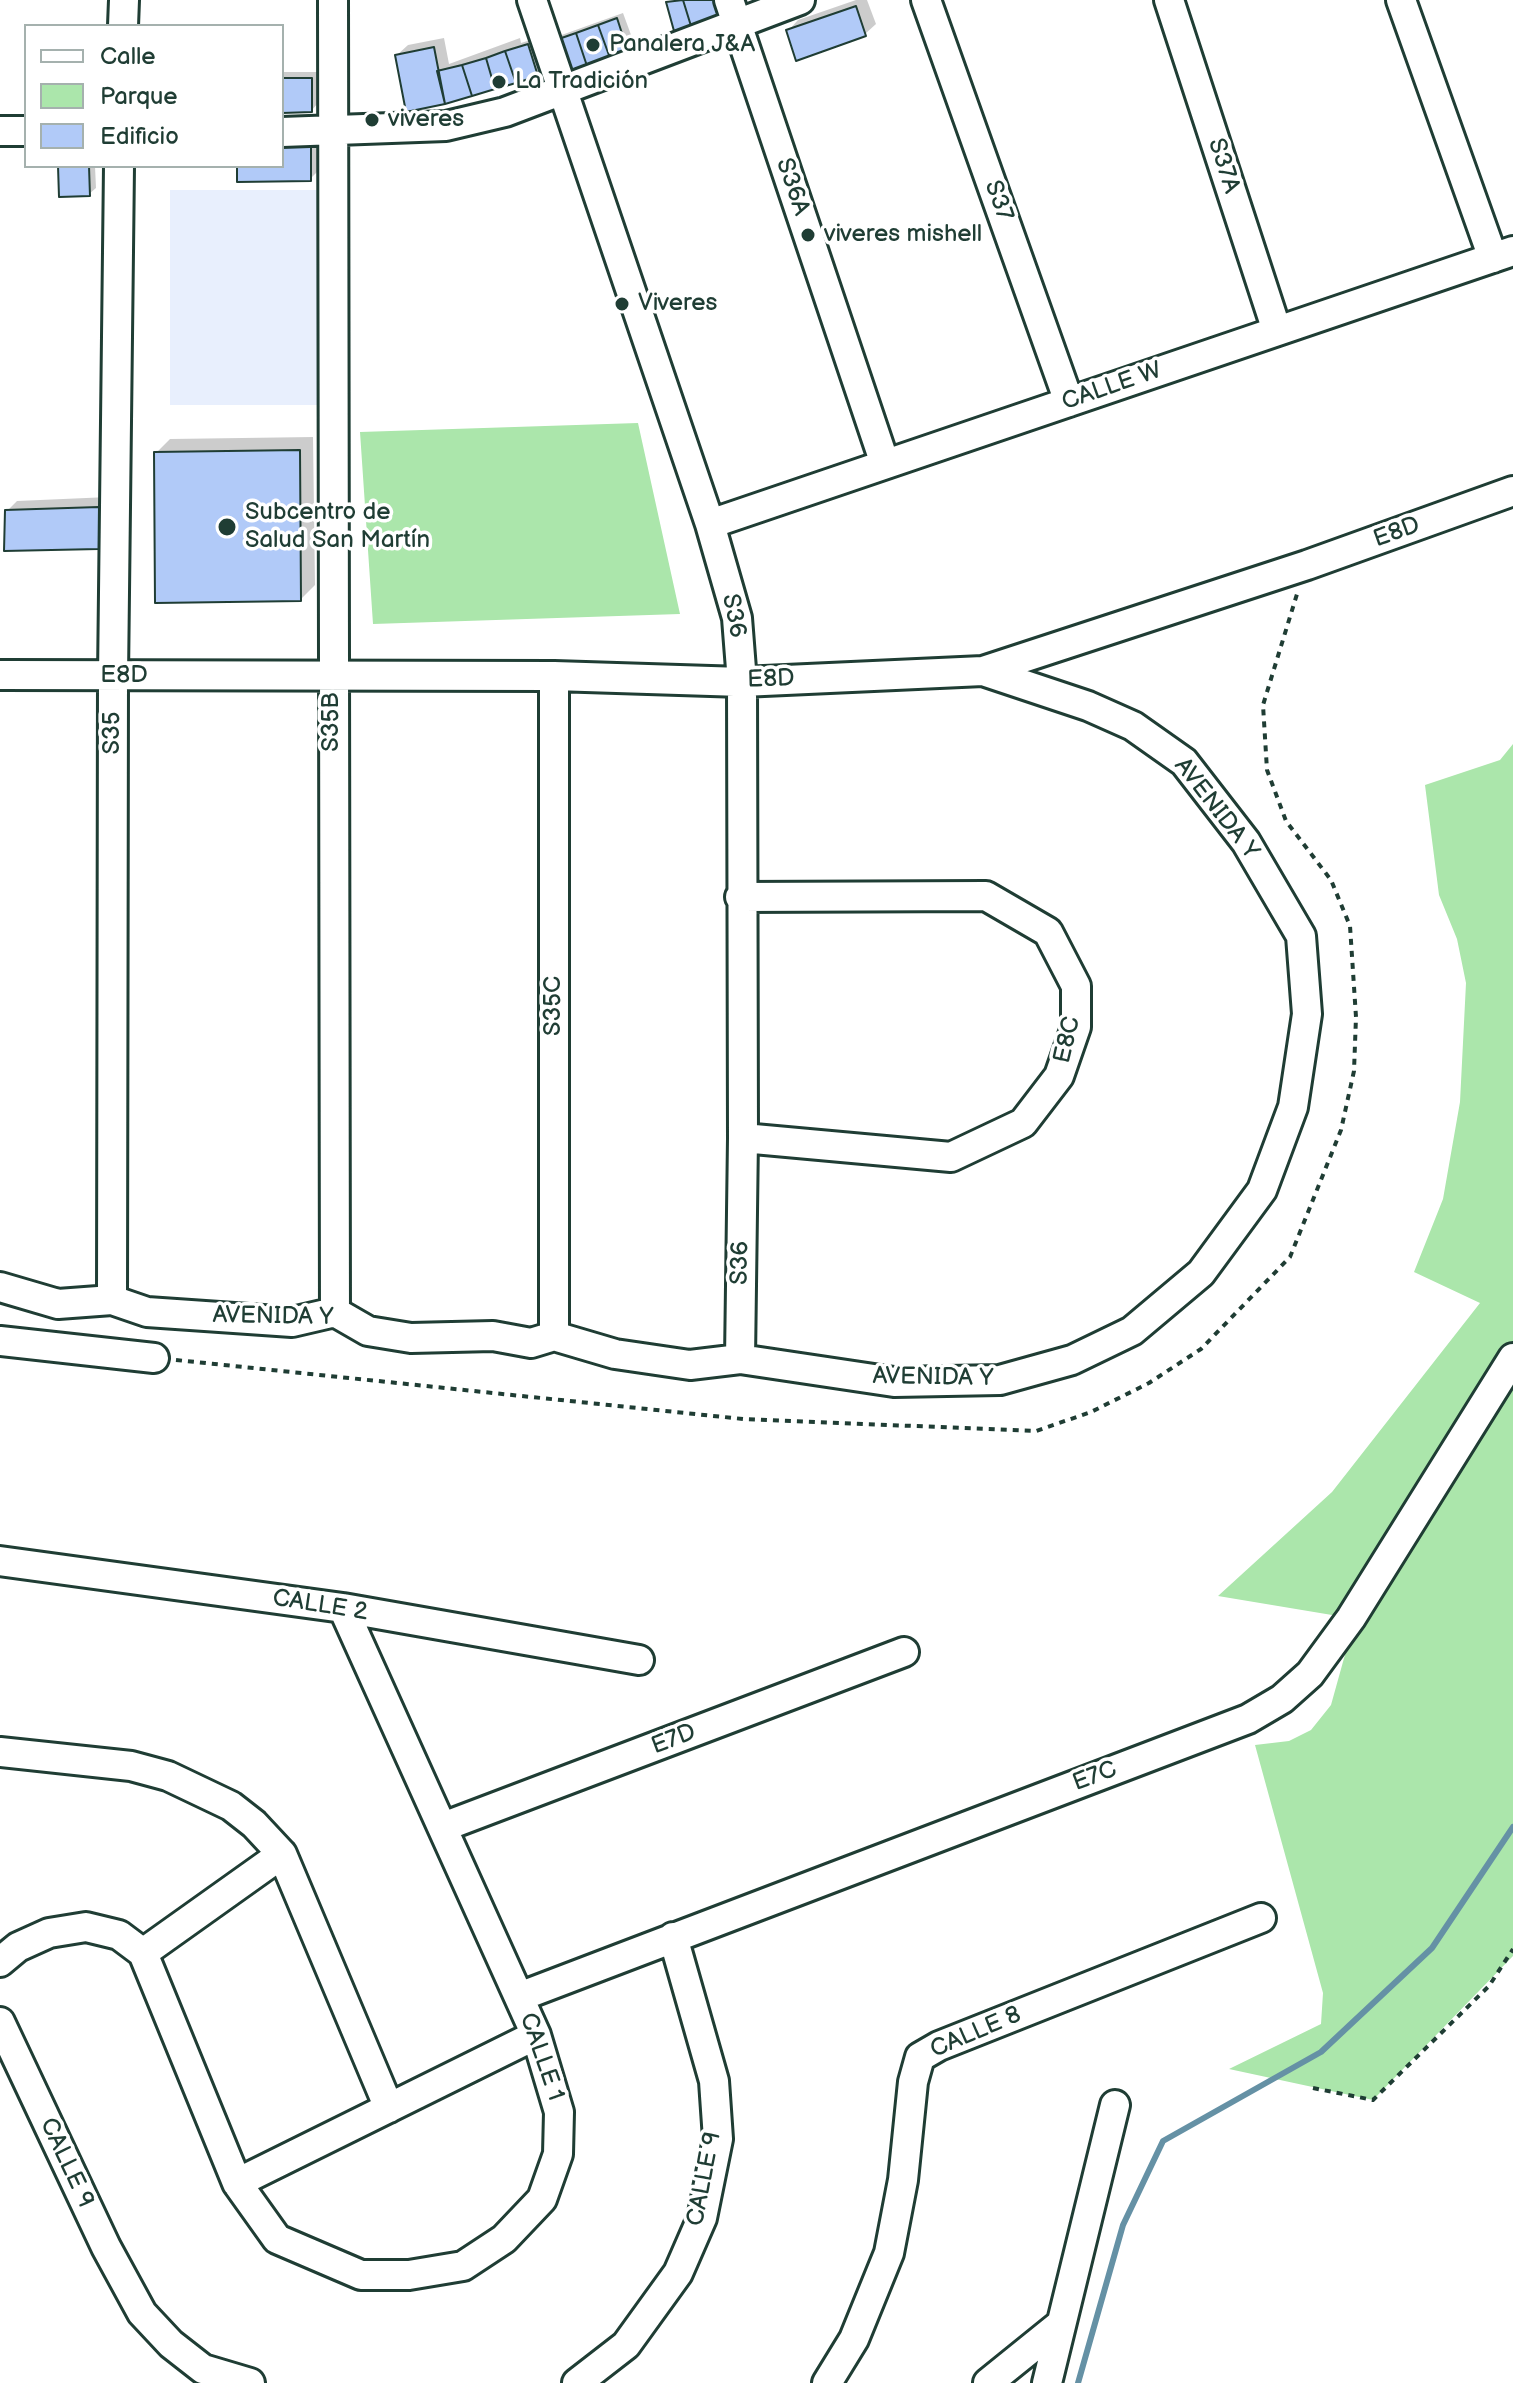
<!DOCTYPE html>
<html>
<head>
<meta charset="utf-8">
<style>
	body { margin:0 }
	#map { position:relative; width:1513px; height:2383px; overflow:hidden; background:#fff; font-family:"Balsamiq Sans",sans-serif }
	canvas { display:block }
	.legend { position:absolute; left:24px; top:24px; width:260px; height:144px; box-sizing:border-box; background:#fff; border:2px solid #a5b1ae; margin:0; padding:10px 14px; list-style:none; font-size:24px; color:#1f3d34 }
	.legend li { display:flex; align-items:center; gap:16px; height:40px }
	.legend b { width:40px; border:2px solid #a5b1ae }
</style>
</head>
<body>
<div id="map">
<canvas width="1513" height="2383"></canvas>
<ul class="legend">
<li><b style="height:10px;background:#fff"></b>Calle</li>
<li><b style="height:22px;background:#abe6ab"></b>Parque</li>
<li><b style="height:22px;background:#b1caf8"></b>Edificio</li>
</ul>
</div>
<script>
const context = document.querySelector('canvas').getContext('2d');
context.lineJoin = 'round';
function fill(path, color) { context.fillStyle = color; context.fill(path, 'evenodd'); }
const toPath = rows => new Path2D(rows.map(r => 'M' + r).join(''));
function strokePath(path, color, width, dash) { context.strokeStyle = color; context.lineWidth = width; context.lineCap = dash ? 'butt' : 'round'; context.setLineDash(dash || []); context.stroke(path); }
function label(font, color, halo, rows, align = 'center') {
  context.font = font + ' "Balsamiq Sans",sans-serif'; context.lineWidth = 7; context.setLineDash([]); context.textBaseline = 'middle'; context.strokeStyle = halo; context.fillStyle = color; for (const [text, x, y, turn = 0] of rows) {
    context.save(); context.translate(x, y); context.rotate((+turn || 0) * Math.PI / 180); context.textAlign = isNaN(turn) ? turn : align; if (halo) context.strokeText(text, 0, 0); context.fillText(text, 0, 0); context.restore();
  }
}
const built = toPath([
	[170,190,320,190,320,405,170,405]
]);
const green = toPath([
	[638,423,680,614,373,624,360,432],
	[1513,744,1513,1956,1373,2100,1229,2069,1321,2024,1323,1993,1255,1745,1289,1741,1311,1730,1331,1705,1346,1651,1342,1631,1350,1618,1218,1596,1332,1492,1480,1303,1414,1272,1443,1199,1460,1102,1466,983,1457,939,1439,895,1425,785,1500,760]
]);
const shadow = toPath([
	[856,0,867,0,876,24,865,34,788,31,798,20],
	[623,13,634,43,627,50,559,74,556,37],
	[444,38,449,64,520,38,521,43,534,39,544,67,537,74,444,102,397,55,408,45],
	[282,72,318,72,318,103,312,110,282,111],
	[320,129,321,168,310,179,239,166,282,166],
	[60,166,95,166,96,188,89,194],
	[313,437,315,585,301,599,156,453,170,439],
	[109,497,109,536,98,547,7,511,17,501]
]);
const stream = toPath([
	[1078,2383,1123,2225,1163,2141,1321,2052,1432,1948,1513,1827]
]);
const building = toPath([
	[683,0,720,0,725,13,691,26,683,0],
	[683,0,691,26,674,31,666,2,683,0],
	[856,6,866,36,796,61,786,30,856,6],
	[617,18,628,52,610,58,598,25,617,18],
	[598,25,610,58,587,66,576,33,598,25],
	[576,33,587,66,558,76,547,43,576,33],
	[528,44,538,76,516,83,505,51,528,44],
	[434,47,445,104,406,112,395,55,434,47],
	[505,51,516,83,495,89,486,58,505,51],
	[486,58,495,89,472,96,462,65,486,58],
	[462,65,472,96,445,104,437,71,462,65],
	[282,78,312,78,312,112,282,113,282,78],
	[311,138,311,181,237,182,237,166,282,166,282,139,311,138],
	[58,166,89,166,90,196,59,197,58,166],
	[300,450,301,601,155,603,154,452,300,450],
	[99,507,99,549,4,551,5,510,99,507]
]);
const path = toPath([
	[176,1360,743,1419,1036,1431,1091,1412,1149,1383,1201,1349,1290,1257,1341,1130,1354,1071,1356,1017,1350,926,1331,880,1286,821,1267,770,1263,705,1297,594],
	[1313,2088,1373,2100,1489,1986,1513,1949]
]);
const minor = toPath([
	[333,0,335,1312],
	[532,0,710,524,737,618,742,682,743,1138,740,1359],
	[729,0,885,464],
	[926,0,1069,402],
	[1169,0,1277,331],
	[1401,0,1493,258],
	[123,26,124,0],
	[0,131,26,131],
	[282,132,446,126,505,112,800,0],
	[710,524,1513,251],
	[0,675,554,676,742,682,983,671,1307,565,1513,491],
	[554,676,554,1336],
	[740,897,986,896,1048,932,1076,986,1076,1027,1059,1076,1023,1123,951,1157,743,1138],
	[0,1287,58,1304,112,1300,147,1312,292,1322,335,1312,368,1331,411,1338,493,1336,531,1343,554,1336,615,1354,690,1365,740,1359,894,1382,1000,1380,1072,1360,1132,1331,1201,1273,1262,1190,1293,1107,1307,1014,1301,936,1246,842,1184,762,1133,726,1088,706,983,671],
	[112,1300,113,677,119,166],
	[0,1341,154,1358],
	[0,1561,343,1608,639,1660],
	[0,1752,131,1766,168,1776,231,1806,254,1824,282,1854,389,2108],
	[443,1827,904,1652],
	[143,1953,282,1854],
	[0,1962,18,1947,49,1933,86,1927,119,1935,143,1953,237,2183,277,2239,361,2275,409,2275,463,2266,504,2239,542,2199,558,2154,559,2112,536,2035,343,1608],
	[519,1997,1248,1719,1282,1699,1310,1674,1351,1618,1513,1358],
	[0,2022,106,2247,142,2313,171,2344,203,2369,250,2383],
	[237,2183,536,2035],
	[577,2383,626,2345,678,2273,702,2218,718,2139,714,2081,673,1937],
	[827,2383,854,2339,889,2253,903,2180,913,2082,920,2057,939,2046,1261,1918],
	[988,2383,1061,2324],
	[1047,2383,1115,2105]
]);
const markers = [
	[593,45,8,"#1f3d34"],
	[499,82,8,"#1f3d34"],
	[372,120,8,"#1f3d34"],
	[808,235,8,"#1f3d34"],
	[622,304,8,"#1f3d34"],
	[227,527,10,"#1f3d34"]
];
const poiNames = [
	["Panalera J&A",609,45],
	["La Tradición",515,82],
	["viveres",388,120],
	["viveres mishell",824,235],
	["Viveres",638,304],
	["Subcentro de",245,513],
	["Salud San Martín",245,541]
];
const streetNames = [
	["S37A",1223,166,72],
	["S36A",792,187,71],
	["S37",998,201,70],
	["CALLE W",1112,387,-19],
	["E8D",1397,533,-20],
	["S36",733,616,79],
	["E8D",124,676],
	["E8D",771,680,-2],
	["S35B",332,722,-90],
	["S35",113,733,-90],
	["AVENIDA Y",1216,809,52],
	["S35C",554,1006,-90],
	["E8C",1068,1040,-77],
	["S36",741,1263,-89],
	["AVENIDA Y",273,1317,1],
	["AVENIDA Y",933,1378,1],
	["CALLE 2",320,1606,9],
	["E7D",674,1740,-21],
	["E7C",1095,1777,-21],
	["CALLE 8",976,2033,-23],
	["CALLE 1",541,2057,71],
	["CALLE 9",66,2163,65],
	["CALLE 9",705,2179,-79]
];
fill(built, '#e8effd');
fill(green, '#abe6ab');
fill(shadow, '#0003');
strokePath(stream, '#6591a5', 6);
fill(building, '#b1caf8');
strokePath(building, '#1f3d34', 2);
strokePath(minor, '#1f3d34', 34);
strokePath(path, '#1f3d34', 4, [6, 6]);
strokePath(minor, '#fff', 28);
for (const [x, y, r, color] of markers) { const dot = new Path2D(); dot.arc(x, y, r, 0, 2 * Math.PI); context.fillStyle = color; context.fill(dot); strokePath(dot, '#fff', 3); }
label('24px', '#1f3d34', '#fff', poiNames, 'left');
label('24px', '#1f3d34', '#fff', streetNames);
</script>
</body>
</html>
